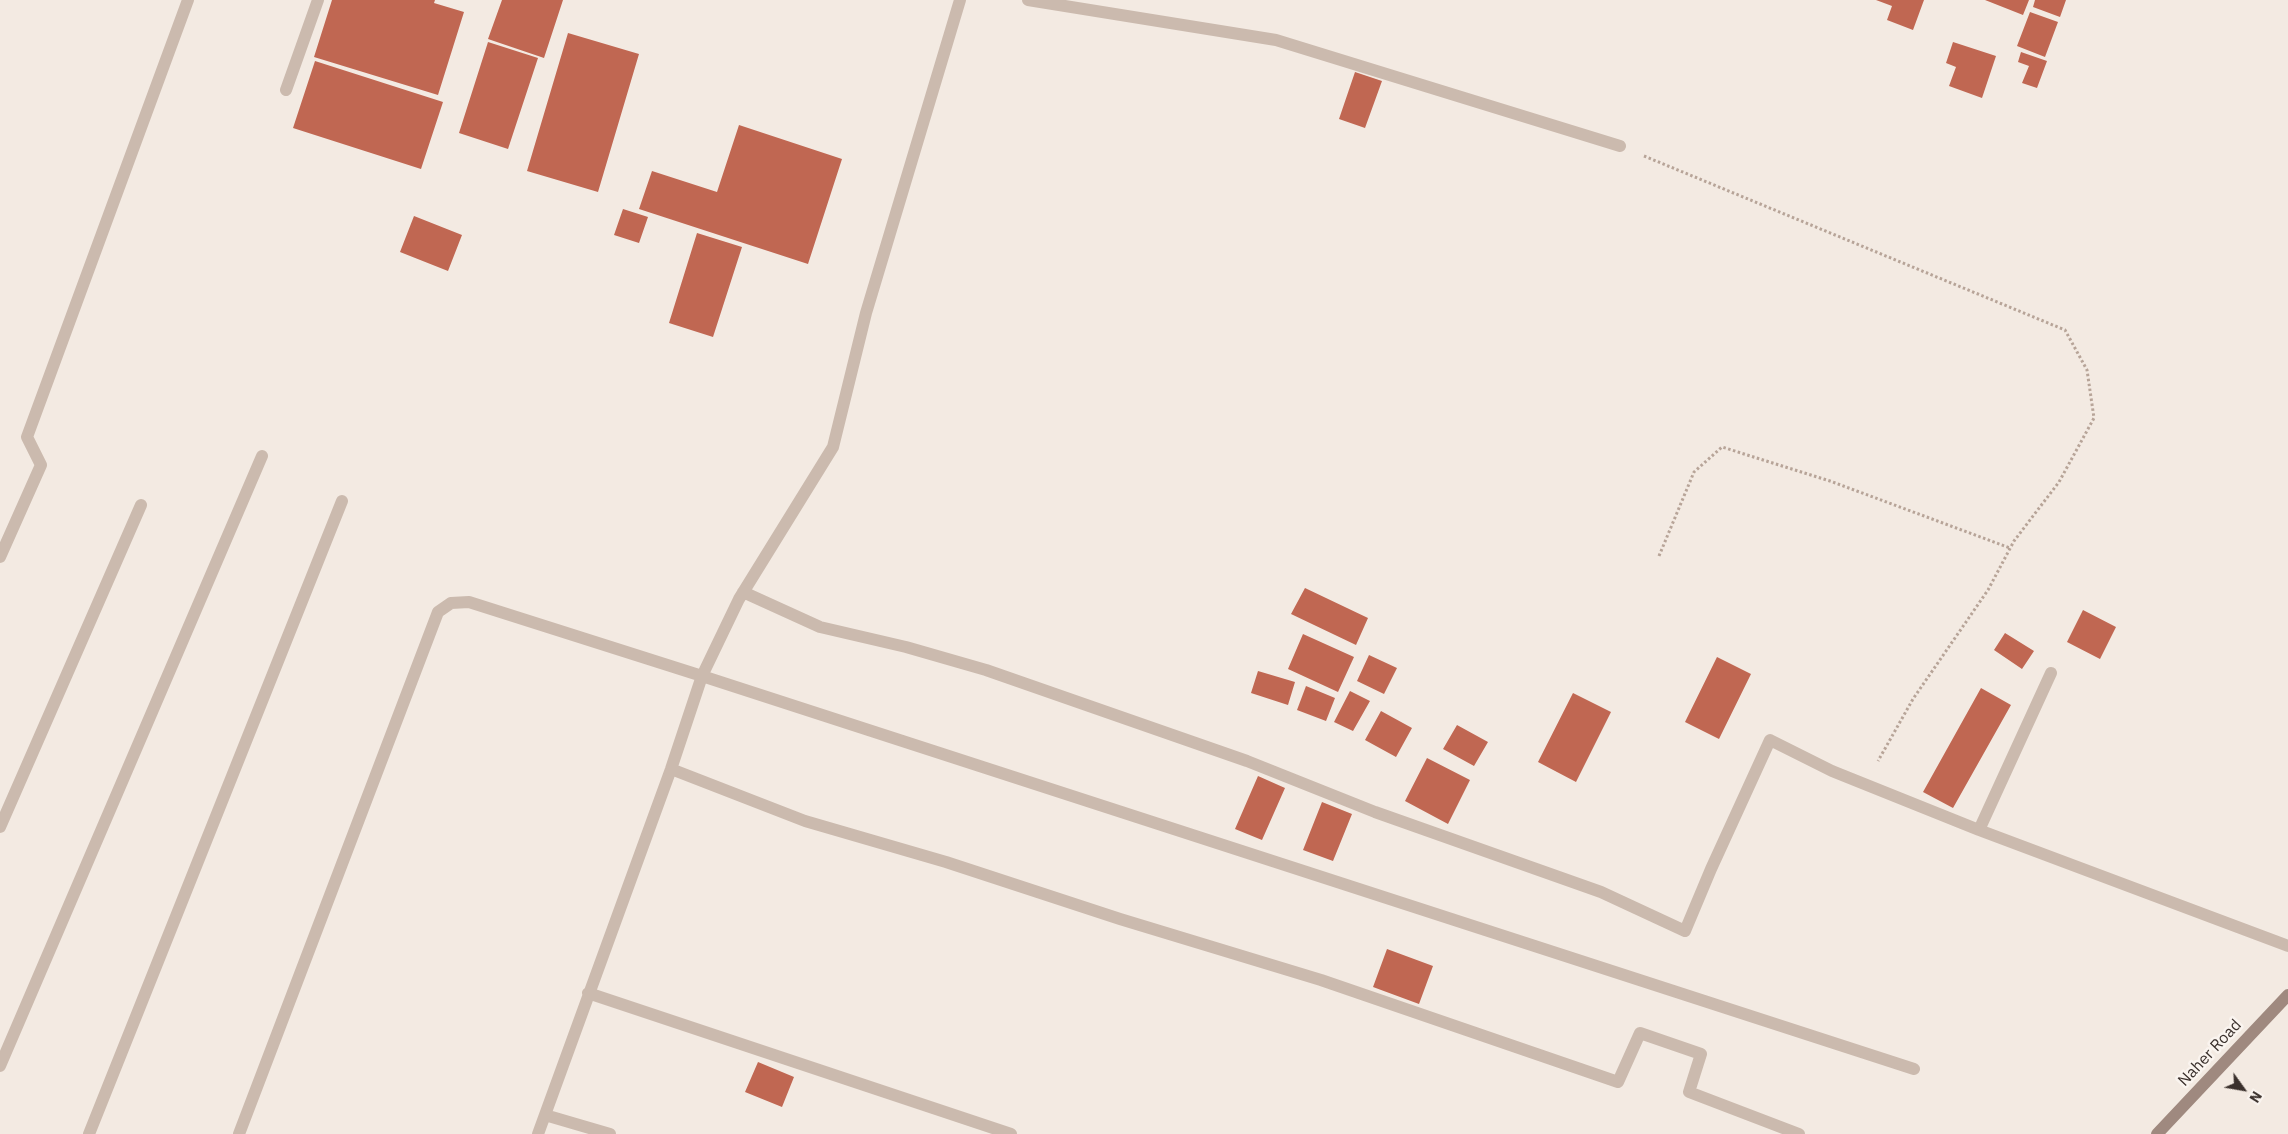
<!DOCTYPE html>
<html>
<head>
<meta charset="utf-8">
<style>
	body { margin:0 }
	#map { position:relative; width:2288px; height:1134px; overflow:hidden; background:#f3eae2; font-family:"IBM Plex Sans",sans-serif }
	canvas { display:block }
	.north { position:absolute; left:2218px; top:1064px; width:50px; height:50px; -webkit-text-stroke:4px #faf4ef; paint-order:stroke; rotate:122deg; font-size:14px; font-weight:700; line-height:20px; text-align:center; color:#3a302c }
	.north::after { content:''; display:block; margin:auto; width:18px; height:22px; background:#3a302c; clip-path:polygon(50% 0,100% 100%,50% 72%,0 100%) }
</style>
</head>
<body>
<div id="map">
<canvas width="2288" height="1134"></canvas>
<div class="north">N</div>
</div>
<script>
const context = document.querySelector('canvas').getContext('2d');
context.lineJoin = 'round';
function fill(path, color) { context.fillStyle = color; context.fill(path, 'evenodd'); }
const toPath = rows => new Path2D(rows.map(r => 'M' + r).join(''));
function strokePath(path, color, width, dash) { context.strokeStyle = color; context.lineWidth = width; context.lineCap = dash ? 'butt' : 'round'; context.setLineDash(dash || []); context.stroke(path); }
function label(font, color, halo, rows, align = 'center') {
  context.font = font + ' "IBM Plex Sans",sans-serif'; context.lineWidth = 5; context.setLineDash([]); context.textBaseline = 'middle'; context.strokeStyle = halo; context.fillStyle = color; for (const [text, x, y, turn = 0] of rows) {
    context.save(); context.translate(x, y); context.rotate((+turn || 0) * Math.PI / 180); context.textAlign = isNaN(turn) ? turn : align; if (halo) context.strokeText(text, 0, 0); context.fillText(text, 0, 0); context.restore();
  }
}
const building = toPath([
	[332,0,435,0,434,3,464,12,438,95,314,57],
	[502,0,563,0,544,58,488,39],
	[1876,0,1924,0,1913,30,1887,20,1892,6],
	[1985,0,2029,0,2023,15],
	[2035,0,2066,0,2060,17,2033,7],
	[2030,12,2058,22,2045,57,2017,46],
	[568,33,639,54,598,192,527,171],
	[488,42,538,58,508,149,459,133],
	[1953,42,1996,56,1982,98,1949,86,1956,67,1946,63],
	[2021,52,2047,61,2037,88,2022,83,2029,66,2018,62],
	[315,61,443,102,421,169,293,128],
	[1355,72,1382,81,1365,128,1339,119],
	[739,125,842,159,808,264,639,209,652,171,717,192],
	[623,209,648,217,639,243,614,235],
	[414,216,462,235,448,271,400,252],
	[697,233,742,247,713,337,669,323],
	[1305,588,1368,618,1356,645,1291,614],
	[2083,610,2116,627,2100,659,2067,642],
	[2005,633,2034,651,2022,669,1994,650],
	[1303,634,1354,657,1338,692,1288,669],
	[1369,655,1397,668,1384,694,1357,681],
	[1717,657,1751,674,1719,739,1685,722],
	[1258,671,1295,682,1288,705,1251,693],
	[1306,686,1335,698,1326,721,1297,710],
	[1981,688,2011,705,1953,808,1923,792],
	[1350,691,1370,701,1353,731,1334,722],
	[1573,693,1611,712,1576,782,1538,762],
	[1381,711,1412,728,1396,757,1365,740],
	[1457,725,1488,742,1474,766,1443,749],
	[1427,758,1470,780,1448,824,1405,801],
	[1258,776,1285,788,1262,840,1235,829],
	[1322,802,1352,814,1333,861,1303,850],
	[1387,949,1433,966,1419,1004,1373,987],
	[758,1062,794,1077,782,1107,745,1092]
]);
const path = toPath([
	[1644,156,2065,330,2087,370,2094,418,2059,482,2014,541,1988,590,1913,699,1878,761],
	[1659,556,1694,472,1722,447,1830,481,2010,548]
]);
const minor = toPath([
	[1028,0,1276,40,1620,146],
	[286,90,318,0],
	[0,557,41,465,27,437,188,0],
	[743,592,820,627,906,647,986,670,1247,761,1375,812,1601,892,1685,931,1711,869,1770,740,1832,771,1979,830],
	[2051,673,1979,830,2288,946],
	[671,769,805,821,946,862,1120,919,1321,980,1618,1082,1640,1033,1701,1054,1689,1092,1799,1134],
	[0,827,141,505],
	[588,993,1011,1134],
	[0,1066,262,456],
	[545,1115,610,1134],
	[89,1134,342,501],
	[239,1134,438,612,451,603,469,602,702,676,1914,1069],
	[538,1134,671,769,702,676,739,599,833,447,866,313,960,0]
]);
const secondary = toPath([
	[2157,1134,2288,995]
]);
const streetNames = [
	["Naher Road",2210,1053,-47]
];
fill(building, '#c06752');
strokePath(path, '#b7a498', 3, [2.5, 2.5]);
strokePath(minor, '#cbbaae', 12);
strokePath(secondary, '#9f897f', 12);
label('16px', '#3a302c', '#faf4ef', streetNames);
</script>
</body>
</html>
